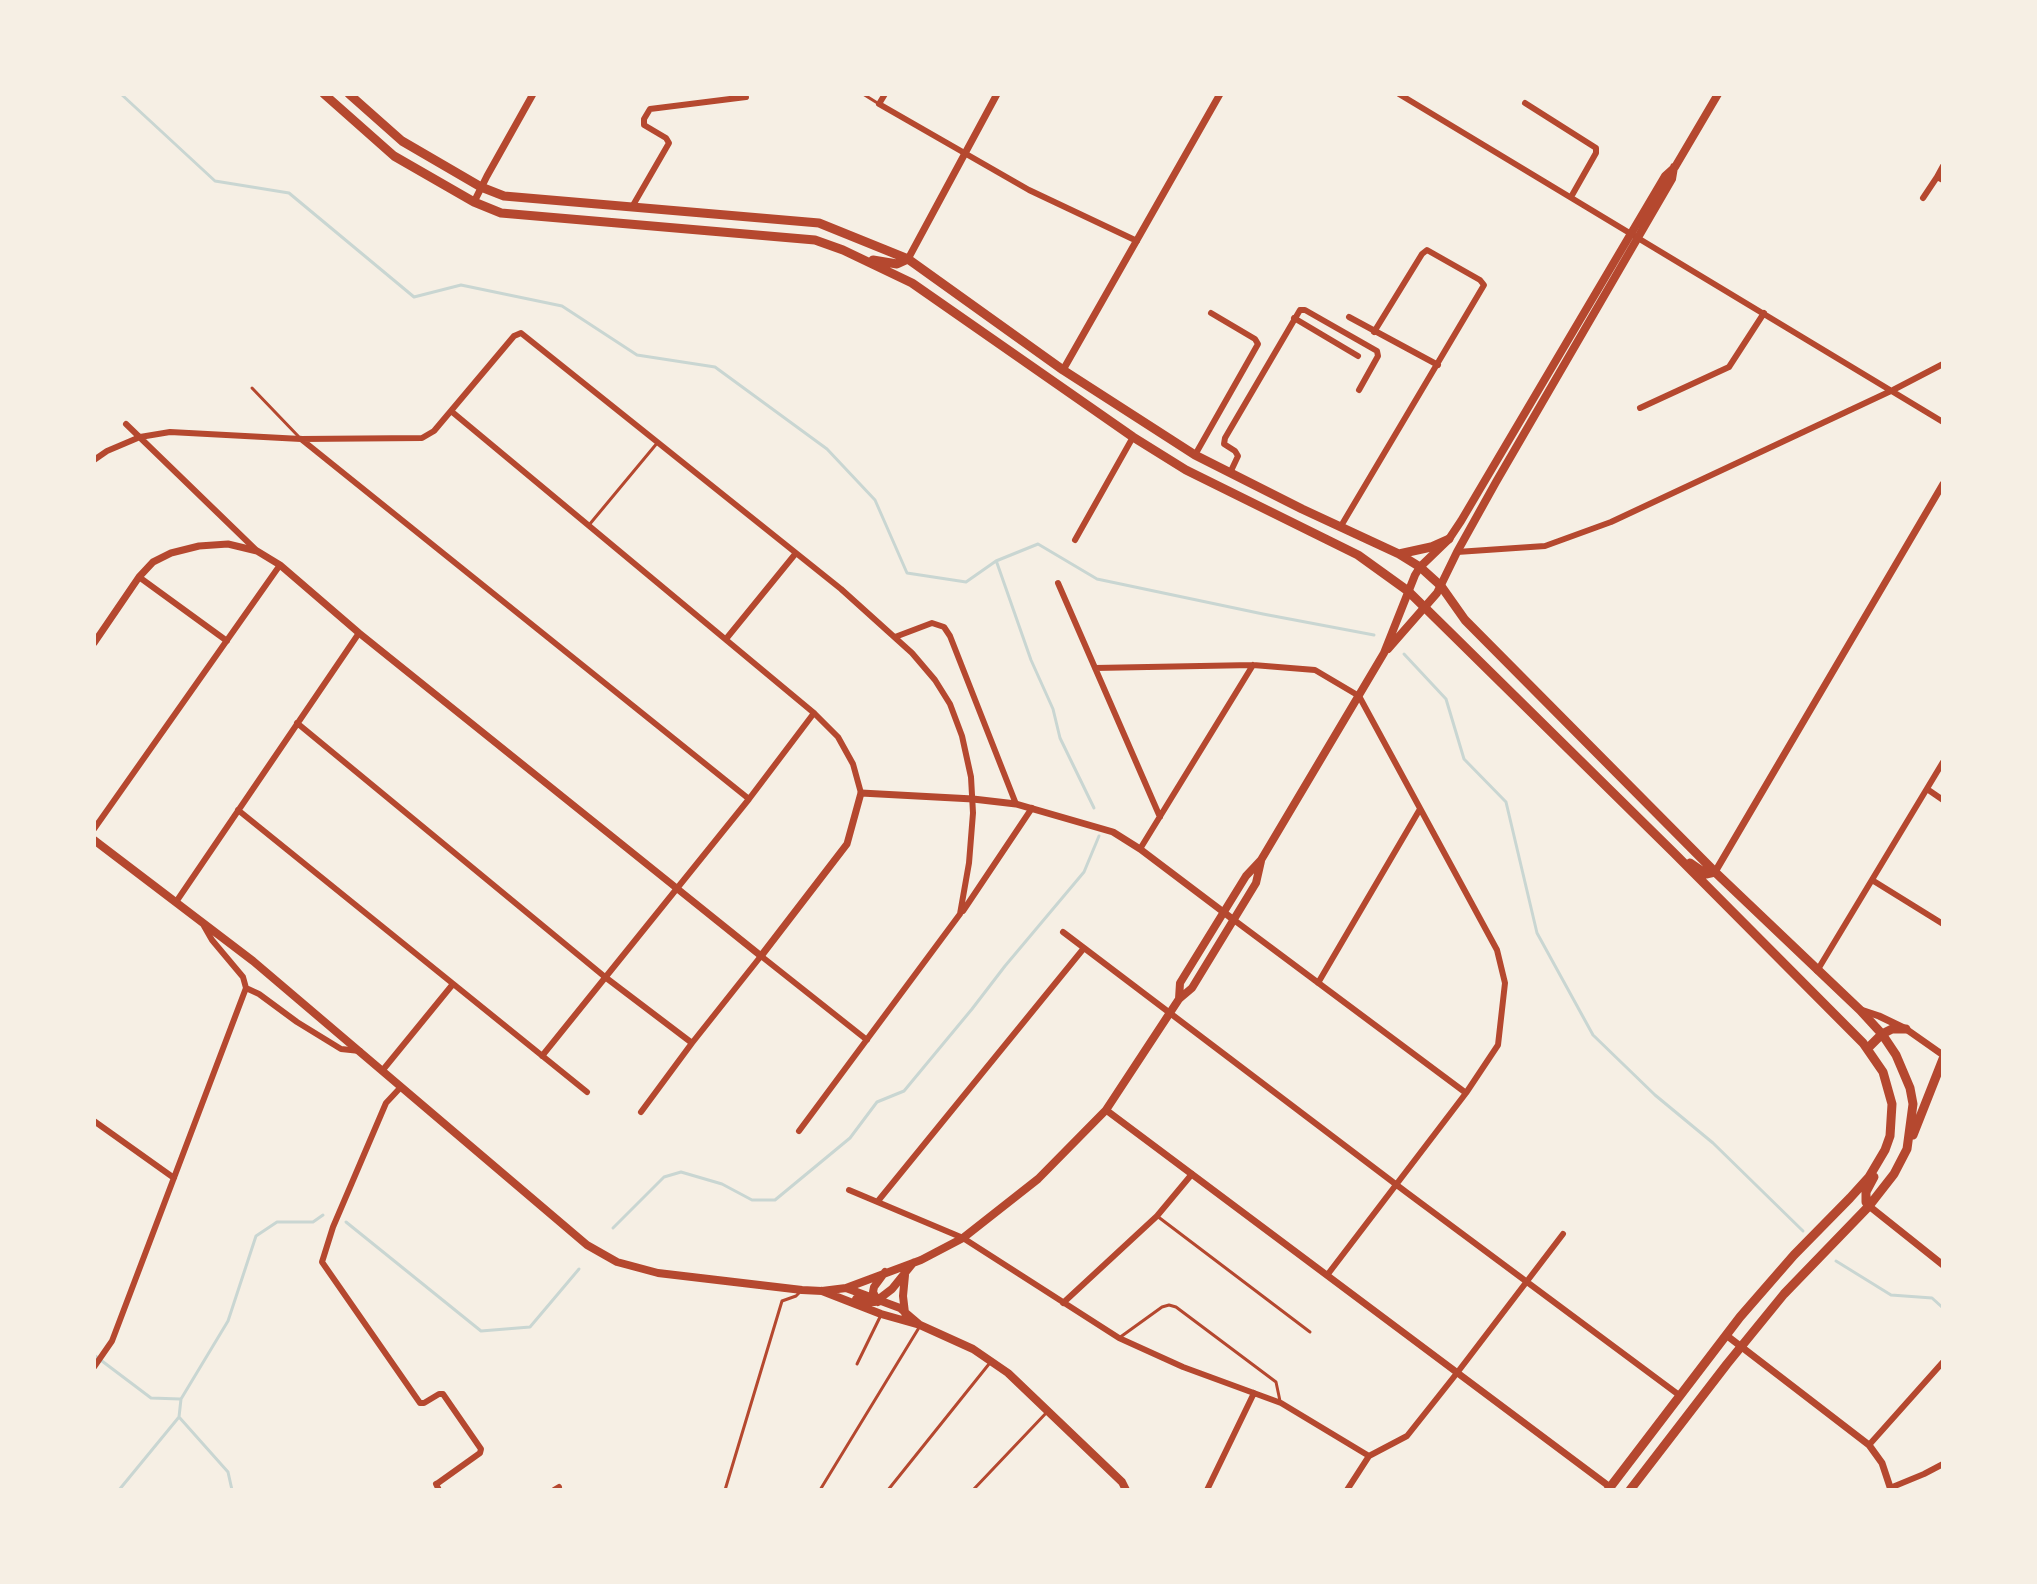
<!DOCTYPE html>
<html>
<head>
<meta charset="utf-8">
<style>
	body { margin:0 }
	#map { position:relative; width:2037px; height:1584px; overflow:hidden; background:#f6efe4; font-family:"Public Sans",sans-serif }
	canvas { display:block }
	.frame { position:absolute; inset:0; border:96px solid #f6efe4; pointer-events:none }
</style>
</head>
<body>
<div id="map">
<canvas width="2037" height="1584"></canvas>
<div class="frame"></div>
</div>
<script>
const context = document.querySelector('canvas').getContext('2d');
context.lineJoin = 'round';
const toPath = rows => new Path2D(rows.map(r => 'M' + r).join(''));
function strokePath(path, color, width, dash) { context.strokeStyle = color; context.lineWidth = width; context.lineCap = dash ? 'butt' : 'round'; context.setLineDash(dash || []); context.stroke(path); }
const stream = toPath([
	[121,94,215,181,289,193,414,297,461,285,562,306,637,355,715,367,827,449,875,500,907,573,966,582,996,561,1038,544,1097,579,1263,614,1374,635],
	[997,563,1031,660,1053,709,1060,738,1094,808],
	[1404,654,1446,699,1464,759,1506,802,1537,933,1593,1035,1655,1095,1713,1143,1803,1231],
	[346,1222,481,1331,530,1327,579,1269],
	[613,1228,664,1177,681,1172,722,1184,752,1200,775,1200,850,1138,877,1102,904,1091,972,1009,1005,966,1084,872,1099,836],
	[1836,1261,1891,1295,1932,1298,1943,1308],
	[94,1355,151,1398,180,1399],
	[179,1417,228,1472,232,1490],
	[119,1490,179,1417,181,1399,228,1321,256,1236,277,1222,313,1222,323,1215]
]);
const service = toPath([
	[863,94,879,104],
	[252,388,299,437],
	[589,525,658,442],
	[1157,1216,1310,1332],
	[1119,1338,1162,1307,1169,1305,1176,1307,1276,1382,1280,1401],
	[857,1364,880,1317],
	[725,1490,782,1301,796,1296,799,1293],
	[820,1490,920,1326],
	[888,1490,989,1364],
	[973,1490,1048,1411]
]);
const minor = toPath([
	[885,94,879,104,1029,190,1137,241],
	[1399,94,1943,422],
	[1525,103,1596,148,1596,153,1571,197],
	[1943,166,1937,177,1943,180],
	[1923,198,1937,177],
	[632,207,669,143,666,138,644,125,644,119,650,109,746,97],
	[1349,317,1438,365],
	[1294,318,1358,356],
	[1640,408,1729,367,1764,313],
	[451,411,814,713,838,737,853,764,861,793],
	[126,424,255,549],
	[301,439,749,799],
	[1195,455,1258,344,1255,339,1211,313],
	[94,460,107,451,140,437,170,432,301,439,422,438,434,431,514,336,521,333,841,589,912,653,935,680,950,704,962,736,971,777,973,813,969,863,960,914,799,1131],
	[1230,473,1238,456,1235,451,1224,444,1225,438,1300,310,1305,310,1377,351,1378,356,1359,390],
	[1341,526,1484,285,1480,280,1427,250,1422,254,1374,332],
	[1075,540,1133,437],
	[1457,552,1545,546,1611,522,1893,390,1943,364],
	[139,577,227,641],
	[1058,583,1160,817],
	[895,637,932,623,944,627,950,636,1016,804],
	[726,639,796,553],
	[1095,668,1253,665,1315,670,1359,696,1497,950,1505,983,1498,1045,1466,1093,1328,1274],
	[297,723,605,977,692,1043],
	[1927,789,1943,800],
	[238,810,587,1092],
	[94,829,280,565],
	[1140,849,1253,665],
	[1872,880,1943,924],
	[176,902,359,633],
	[963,911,1032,808],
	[1234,920,1466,1093],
	[204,926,212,940,243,977,246,988,259,994,297,1022,341,1049,360,1051],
	[1063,932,1406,1192,1679,1395],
	[1817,971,1943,762],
	[1318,983,1420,809],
	[542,1056,749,799,814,713],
	[382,1071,453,984],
	[400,1088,386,1103,333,1227,322,1262,420,1403,424,1403,439,1394,443,1394,481,1449,480,1453,438,1483,436,1484,439,1490],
	[641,1112,692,1043,761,956,867,1040],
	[94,1121,174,1178],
	[849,1190,963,1238,1119,1338,1183,1367,1281,1403,1369,1456],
	[878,1201,1084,948],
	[1063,1303,1157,1216,1192,1174],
	[94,1367,112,1341,246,988],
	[1869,1445,1943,1362],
	[1890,1488,1924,1474,1943,1464],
	[554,1490,559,1487],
	[1207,1490,1254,1393],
	[1347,1490,1369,1456,1407,1436,1457,1373,1563,1234]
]);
const tertiary = toPath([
	[474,202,487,176,533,94],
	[908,259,997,94],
	[1063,370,1220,94],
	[94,643,139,577,153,562,171,553,199,546,228,544,257,551,280,565,359,633,761,956,847,844,861,793,973,799,1016,804,1113,832,1140,849,1234,920],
	[1715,872,1943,484],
	[1861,1010,1879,1016,1906,1029,1943,1055],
	[1106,1110,1610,1487],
	[1869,1206,1943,1265],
	[1726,1335,1869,1445,1882,1463,1891,1490]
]);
const secondary = toPath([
	[1388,649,1437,593,1457,552,1496,482,1672,179,1674,167],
	[94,840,253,961,587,1245,617,1262,658,1273,802,1290,822,1291,846,1288,900,1308,920,1325],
	[1179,999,1180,983,1246,876,1261,860,1384,653,1415,575,1420,567,1449,539,1461,521,1665,176,1675,167,1718,94],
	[905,1275,903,1296,905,1313],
	[846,1288,921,1260,963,1238,1038,1179,1106,1110,1179,999,1192,988,1256,883,1261,861],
	[822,1291,881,1314,920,1325,973,1349,1008,1373,1122,1482,1126,1490],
	[856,1299,863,1302,875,1302,892,1289,913,1263],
	[878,1302,873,1292,874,1287,885,1272]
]);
const primary = toPath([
	[324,94,394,156,474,202,501,213,815,240,843,250,912,283,1133,437,1186,470,1358,555,1408,591,1674,853,1863,1043,1883,1072,1892,1104,1890,1136,1885,1150,1869,1177,1850,1198,1794,1255,1740,1317,1608,1490],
	[349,94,402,141,481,187,504,196,819,223,908,259,1063,370,1195,455,1302,509,1399,554,1420,567,1441,586,1465,620,1589,745,1715,872,1860,1010,1882,1034,1896,1055,1910,1088,1913,1104,1907,1149,1894,1174,1869,1206,1784,1294,1727,1364,1630,1490],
	[873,260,897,264,908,259],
	[1399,554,1431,547,1449,539],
	[1690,863,1706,874,1715,872],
	[1868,1048,1882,1034,1892,1029,1906,1029],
	[1913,1135,1943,1059],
	[1869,1206,1866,1202,1866,1192,1874,1177]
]);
strokePath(stream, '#c9d6d2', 3);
strokePath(service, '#b5482f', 3);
strokePath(minor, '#b5482f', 6);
strokePath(tertiary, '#b5482f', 7);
strokePath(secondary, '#b5482f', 8);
strokePath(primary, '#b5482f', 9);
</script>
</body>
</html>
